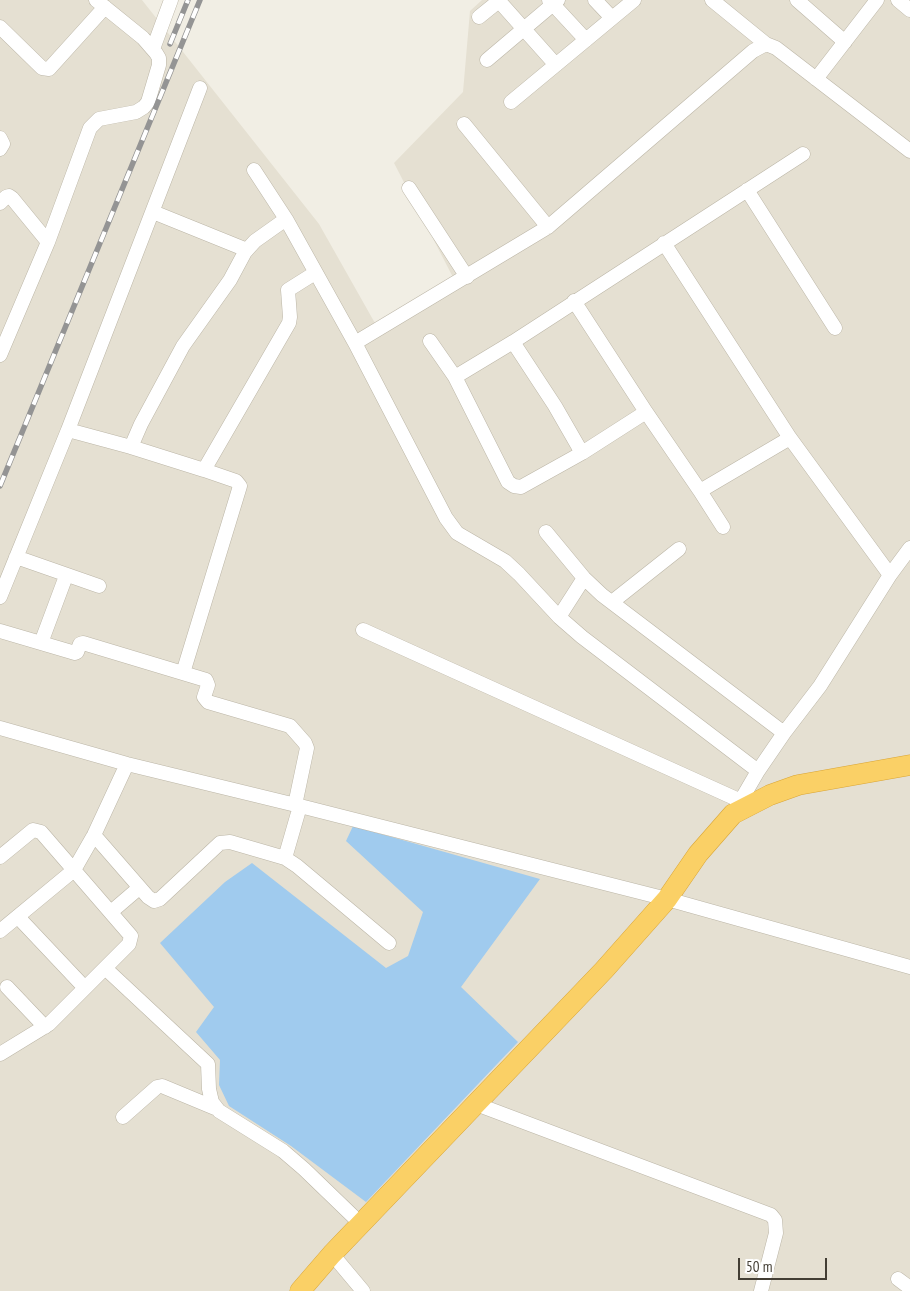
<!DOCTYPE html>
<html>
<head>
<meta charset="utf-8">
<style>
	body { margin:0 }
	#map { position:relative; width:910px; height:1291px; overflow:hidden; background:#f1eee4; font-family:"PT Sans Narrow",sans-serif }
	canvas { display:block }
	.scale { position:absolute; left:738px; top:1258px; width:89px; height:22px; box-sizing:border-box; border:2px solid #433e34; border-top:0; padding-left:6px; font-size:15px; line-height:18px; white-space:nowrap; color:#433e34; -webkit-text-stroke:4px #fff; paint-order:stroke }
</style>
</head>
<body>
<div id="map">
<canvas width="910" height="1291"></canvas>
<div class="scale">50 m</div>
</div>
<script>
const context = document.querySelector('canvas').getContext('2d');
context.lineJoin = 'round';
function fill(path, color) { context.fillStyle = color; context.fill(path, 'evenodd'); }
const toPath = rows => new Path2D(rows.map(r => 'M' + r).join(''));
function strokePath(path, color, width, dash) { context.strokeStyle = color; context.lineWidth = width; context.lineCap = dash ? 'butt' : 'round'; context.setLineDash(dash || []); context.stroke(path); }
const residential = toPath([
	[0,0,142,0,319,224,380,332,458,287,394,163,463,92,470,11,482,0,903,0,910,5,910,1291,0,1291]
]);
const water = toPath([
	[353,826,540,879,461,987,518,1042,366,1202,291,1146,229,1106,219,1085,220,1060,196,1032,214,1007,160,943,225,882,252,863,386,968,408,956,423,912,346,841]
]);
const minor = toPath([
	[549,0,586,40],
	[595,0,612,18],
	[712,0,766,44],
	[797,0,845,42],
	[898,0,910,10],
	[499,1,556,65],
	[479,17,500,0],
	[0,27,42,68,49,69,105,7],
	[153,49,171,0],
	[487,60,558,0],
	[816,79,877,0],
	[200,88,68,430,131,447,204,470,289,323,290,317,288,290,315,273],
	[511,102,634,0],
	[464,124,548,227],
	[0,138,3,144,0,149],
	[254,170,286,219,355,343,446,518,457,533,505,561,519,574,559,617,582,637,758,771],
	[409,188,467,277],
	[747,190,835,328],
	[0,203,6,197,9,196,12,198,48,242],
	[153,212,247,250],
	[664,243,790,438,890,575],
	[574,301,646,412,700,491,723,527],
	[430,341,455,377,508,482,514,486,521,487,582,453,646,412],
	[513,342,555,406,582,453],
	[355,343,548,227,753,51,766,44,776,48,910,151],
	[0,355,48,242,90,128,99,119,136,112,144,107,148,102,159,65,159,58,156,53,143,38,96,0],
	[455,377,513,342,803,154],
	[131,447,141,424,183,346,230,280,245,252,255,241,286,219],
	[700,491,790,438],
	[546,532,584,578,602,595,784,733],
	[16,557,99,586],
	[0,597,68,430],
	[612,602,679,549],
	[559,617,584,578],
	[363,630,741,801],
	[0,631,75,653,77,652,80,644,83,643,206,680,208,685,204,697,208,702,290,726,305,743,307,748,295,805],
	[41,643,66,576],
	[183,673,240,486,236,481,204,470],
	[0,728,127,764,300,806,667,899,910,967],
	[737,807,758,771,784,733,820,686,890,575,910,548],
	[94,835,148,897,154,901,160,899,220,843,230,842,285,858,297,866,389,943],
	[0,857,33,830,41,832,131,936,129,944,49,1024,0,1054],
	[285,858,300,806],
	[111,912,139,888],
	[18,917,85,988],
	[0,931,74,870,94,835,127,764],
	[105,968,208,1064,209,1089,212,1102,219,1111,283,1151,304,1169,361,1224],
	[7,987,45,1027],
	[476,1104,771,1215,775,1220,776,1233,761,1291],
	[123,1117,157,1087,162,1086,215,1108],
	[332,1254,363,1291],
	[898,1279,910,1288]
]);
const highway = toPath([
	[300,1291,332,1254,604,970,667,899,698,854,733,814,770,795,798,785,910,765]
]);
const rail = toPath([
	[170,44,188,0],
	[0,486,200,0]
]);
fill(residential, '#e5e0d2');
fill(water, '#a0cbee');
strokePath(minor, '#bcb6a7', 15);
strokePath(highway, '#d9a536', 21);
strokePath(minor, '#fff', 14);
strokePath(highway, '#fad066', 20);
strokePath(rail, '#949494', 5.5);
strokePath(rail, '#fff', 4, [11]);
</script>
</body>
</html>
